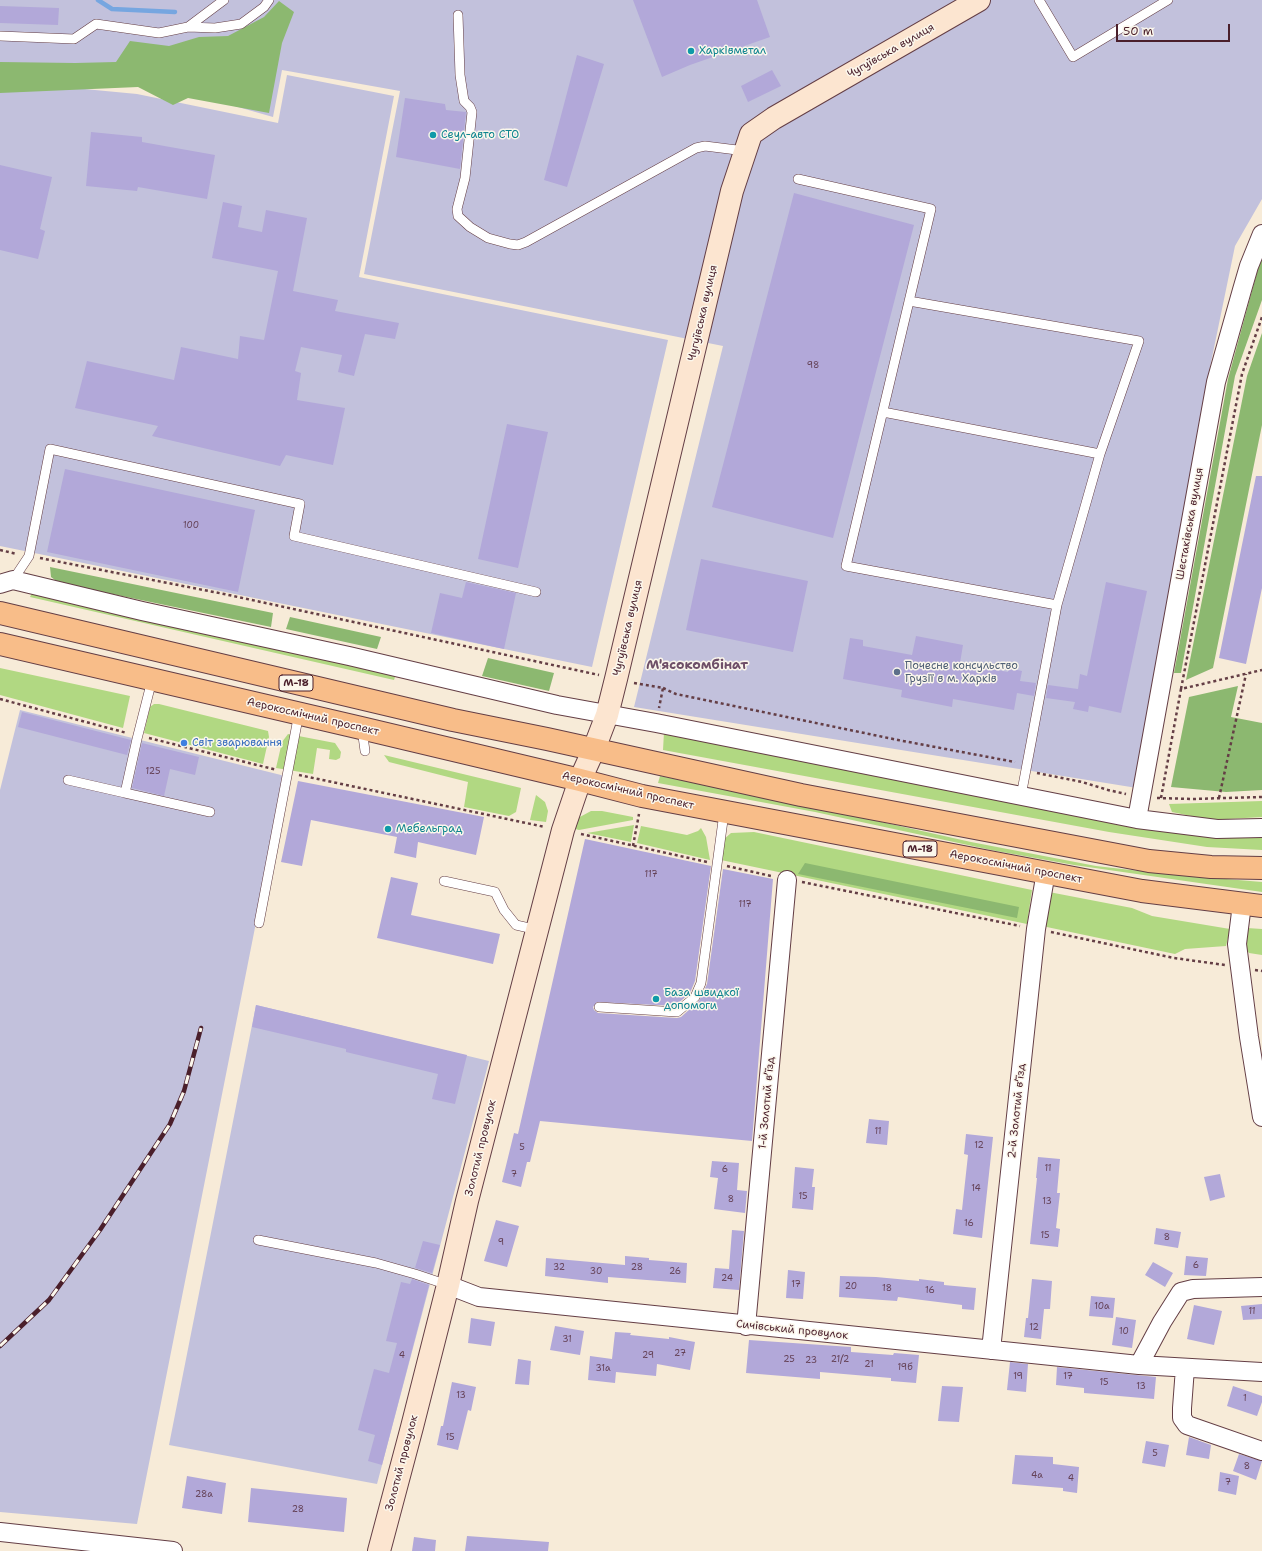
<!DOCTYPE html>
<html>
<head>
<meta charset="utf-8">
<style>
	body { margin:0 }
	#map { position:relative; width:1262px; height:1551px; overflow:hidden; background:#f7ebd8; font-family:"Shantell Sans",sans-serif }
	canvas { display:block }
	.scale { position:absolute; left:1116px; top:24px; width:114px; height:18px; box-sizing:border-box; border:2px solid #4a1f2b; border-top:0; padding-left:5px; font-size:12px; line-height:14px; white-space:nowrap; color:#4a1f2b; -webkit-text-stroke:3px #fbf7ec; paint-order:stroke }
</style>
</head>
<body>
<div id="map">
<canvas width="1262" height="1551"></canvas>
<div class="scale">50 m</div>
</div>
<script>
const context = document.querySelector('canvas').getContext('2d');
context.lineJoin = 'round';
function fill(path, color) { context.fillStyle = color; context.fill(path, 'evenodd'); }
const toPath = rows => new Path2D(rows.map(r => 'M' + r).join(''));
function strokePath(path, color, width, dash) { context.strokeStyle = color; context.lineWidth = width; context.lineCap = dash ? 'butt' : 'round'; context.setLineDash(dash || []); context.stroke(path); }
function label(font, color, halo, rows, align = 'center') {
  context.font = font + ' "Shantell Sans",sans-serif'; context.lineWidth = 3; context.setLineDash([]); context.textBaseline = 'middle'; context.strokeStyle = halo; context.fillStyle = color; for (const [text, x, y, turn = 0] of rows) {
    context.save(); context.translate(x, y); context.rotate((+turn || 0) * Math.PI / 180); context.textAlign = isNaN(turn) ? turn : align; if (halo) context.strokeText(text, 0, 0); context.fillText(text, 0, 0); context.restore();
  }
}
const industrial = toPath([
	[0,0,1262,0,1262,199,1235,246,1209,372,1137,788,634,707,723,346,364,274,400,91,282,70,273,117,133,77,0,66],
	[287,75,394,96,359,277,668,340,592,667,0,546,0,81,137,94,278,123],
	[20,710,285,776,137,1524,0,1512,0,790],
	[256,1005,489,1061,377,1484,169,1445]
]);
const green = toPath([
	[33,591,397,671,394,680,30,597],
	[0,668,130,696,123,728,0,695],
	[154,704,159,704,268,731,269,737,263,764,144,733,150,707],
	[664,732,1262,834,1262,850,1207,847,1109,832,663,750],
	[288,734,335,743,341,752,340,758,336,760,329,759,330,750,317,748,313,774,276,768,282,742],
	[384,755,521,788,516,812,509,816,464,807,468,782,389,762],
	[660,776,810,806,971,842,1096,866,1166,874,1262,882,1262,892,1074,865,991,850,815,812,658,783],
	[536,795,545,802,548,811,546,822,530,820],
	[1262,801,1262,817,1210,820,1172,812,1169,804],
	[591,811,602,811,633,817,633,820,579,830,572,828,578,818],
	[634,825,631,842,587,833],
	[641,826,687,835,698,831,701,828,706,837,710,860,637,843],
	[754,832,1032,890,1027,924,721,860,723,840,731,833],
	[1049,892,1132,908,1152,916,1230,929,1226,946,1185,949,1175,954,1042,926],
	[1247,928,1262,929,1262,955,1249,953,1246,949]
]);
const forest = toPath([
	[279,1,294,12,282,43,269,113,188,98,173,105,138,87,0,93,0,62,75,63,116,62,130,41,169,46,199,37,228,36,264,17],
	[1262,254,1262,300,1235,376,1181,673,1174,673,1228,379],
	[1262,333,1262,425,1213,668,1186,680,1247,376],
	[50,567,273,613,271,627,59,583,51,577],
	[290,617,381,637,377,649,286,629],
	[488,658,554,673,549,691,482,676],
	[1238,686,1231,717,1262,723,1262,790,1226,792,1171,787,1189,697],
	[805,863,1019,907,1017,918,798,874]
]);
const stream = toPath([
	[98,0,112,9,175,12]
]);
const building = toPath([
	[633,0,757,0,770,37,690,65,662,77],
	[0,6,59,8,58,25,0,23],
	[577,55,604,64,567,187,544,180],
	[772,70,781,86,748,102,741,86],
	[405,98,445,104,446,110,466,112,460,169,396,157],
	[91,132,142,137,142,142,215,155,207,199,138,187,137,191,86,186],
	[0,165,52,177,40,229,45,231,38,259,0,250],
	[794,193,914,225,833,538,712,507],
	[223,202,242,206,238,227,262,232,266,210,307,218,293,291,338,300,335,311,399,323,395,339,365,334,354,376,338,372,342,355,301,347,295,371,301,373,297,400,345,408,333,465,286,455,280,466,152,436,158,426,75,408,87,361,174,380,181,347,238,359,240,336,264,340,278,271,212,258],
	[507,424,548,432,518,568,478,559],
	[65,469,255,510,238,592,47,552],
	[1256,476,1262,476,1262,588,1246,664,1219,658],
	[701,559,808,581,793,652,686,630],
	[466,582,516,593,504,649,431,633,440,593,462,598],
	[1106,582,1147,591,1121,713,1089,706,1088,712,1073,709,1075,702,1046,698,1048,685,1078,689,1080,674,1087,676],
	[916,636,963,645,960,663,1008,672,1008,668,1022,671,1020,681,1036,683,1034,696,1017,693,1014,710,953,699,952,707,901,697,902,690,843,679,850,638,863,640,863,646,912,655],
	[22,712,131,740,127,755,18,727],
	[142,743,199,757,195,775,170,769,164,796,132,788],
	[298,781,484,817,476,855,418,842,416,858,394,853,397,837,311,820,302,866,281,862],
	[585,839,711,866,695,981,690,993,675,1006,597,1002,593,1007,594,1010,598,1013,677,1018,681,1017,699,1001,707,984,723,869,773,879,752,1141,540,1121,530,1162,527,1162,521,1187,502,1182,514,1133,518,1134],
	[391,877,418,883,411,915,500,934,493,964,377,938],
	[256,1005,467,1055,455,1104,432,1099,438,1074,346,1052,346,1049,252,1027],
	[869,1119,889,1121,887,1145,866,1143],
	[966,1134,993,1137,982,1238,953,1234,956,1209,962,1210,968,1155,964,1154],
	[1038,1157,1060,1159,1057,1193,1060,1193,1056,1228,1060,1229,1058,1247,1030,1244,1037,1178,1036,1178],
	[712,1161,739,1163,737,1190,747,1191,745,1213,714,1209,718,1178,710,1177],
	[795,1167,814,1169,812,1187,815,1187,813,1210,792,1208],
	[1220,1174,1225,1197,1210,1201,1204,1177],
	[496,1220,519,1226,507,1267,484,1261],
	[1156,1228,1181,1232,1178,1248,1154,1244],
	[732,1230,744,1231,739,1290,713,1288,715,1268,729,1269],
	[423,1241,440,1245,432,1273,415,1268],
	[625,1256,649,1258,649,1260,687,1263,686,1283,608,1277,608,1283,545,1276,546,1258,625,1265],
	[1186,1256,1208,1258,1206,1276,1184,1275],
	[1153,1262,1173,1273,1165,1287,1145,1275],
	[788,1270,805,1272,803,1299,786,1298],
	[840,1276,876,1277,919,1281,919,1279,944,1282,944,1285,976,1288,974,1310,962,1309,962,1305,898,1297,897,1301,839,1297],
	[412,1279,429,1285,382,1465,368,1461,375,1435,358,1430,374,1369,389,1373,397,1343,386,1341,401,1282,410,1284],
	[1032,1279,1052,1281,1050,1309,1044,1309,1041,1339,1024,1337,1026,1318,1028,1318],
	[1091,1296,1115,1298,1113,1318,1089,1316],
	[1262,1304,1262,1319,1243,1320,1241,1306],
	[1194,1305,1222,1311,1214,1345,1187,1339],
	[1116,1317,1136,1320,1132,1348,1112,1345],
	[471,1318,495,1322,491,1346,468,1343],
	[555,1326,584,1331,580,1355,550,1350],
	[615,1332,631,1333,630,1335,669,1339,669,1337,695,1342,690,1370,657,1364,656,1376,616,1372,615,1383,588,1380,590,1356,612,1359],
	[749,1340,851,1347,851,1352,893,1355,894,1353,919,1355,916,1383,891,1381,891,1378,820,1372,820,1379,746,1373],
	[518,1359,531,1361,529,1385,515,1384],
	[1010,1362,1028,1364,1026,1392,1007,1390],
	[1057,1367,1156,1377,1154,1399,1084,1393,1084,1388,1056,1385],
	[452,1382,476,1387,471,1411,468,1410,458,1450,437,1445,441,1426,443,1426],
	[942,1386,963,1387,959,1422,938,1421],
	[1233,1386,1262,1396,1262,1402,1257,1416,1227,1406],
	[1189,1437,1211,1445,1209,1459,1186,1455],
	[1146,1441,1169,1445,1165,1467,1142,1463],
	[1239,1454,1262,1461,1256,1480,1233,1471],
	[1015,1455,1053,1457,1053,1464,1079,1467,1077,1493,1063,1491,1063,1488,1012,1484],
	[1220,1472,1239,1476,1236,1495,1218,1491],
	[187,1476,226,1483,222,1514,182,1508],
	[251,1488,347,1498,344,1532,248,1522],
	[467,1536,549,1542,548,1551,465,1551],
	[414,1537,436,1540,435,1551,412,1551]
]);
const path = toPath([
	[0,550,17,554],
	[40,558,224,594,599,675],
	[634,683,663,688,659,708],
	[663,688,676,694,898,740,1015,762],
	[1181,689,1242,374,1262,317],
	[0,699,127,733],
	[149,738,277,770],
	[1037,773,1082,782,1108,790,1126,794],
	[299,775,545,827],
	[1157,798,1192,799,1262,797],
	[1161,798,1181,689,1262,670],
	[1219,798,1246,674],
	[581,834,707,862],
	[633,846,639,814],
	[727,866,771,876],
	[802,882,1020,926],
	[1051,932,1174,958,1225,965],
	[1255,970,1262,971]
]);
const lane = toPath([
	[1039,0,1073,57,1168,0],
	[458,15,460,75,464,101,470,107,472,112,465,178,457,209,458,216,470,227,488,238,510,244,518,245,526,242,696,148,705,146,745,151],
	[188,27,224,0],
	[0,36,74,39,96,24,159,33,188,27,215,28,241,24,264,7,269,0],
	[798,179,931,209,846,566,1057,605,1021,796],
	[909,301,1139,341,1100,454,1057,605],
	[883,412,1100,454],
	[13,580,29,556,50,449,300,504,294,536,536,592],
	[152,680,137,739,125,793,210,812],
	[362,729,365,751],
	[68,780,125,793],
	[444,881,495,892,504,910,516,925,538,930],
	[259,923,299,713],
	[599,1007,677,1012,695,997,701,983,724,813],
	[258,1240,376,1263,415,1274,448,1285]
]);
const street = toPath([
	[0,584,13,580,142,611,349,656,557,705,656,723,1137,819,1217,829,1262,828],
	[1137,819,1216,382,1242,290,1249,266,1262,234],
	[1242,904,1237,944,1249,1037,1262,1117],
	[448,1285,479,1297,1139,1365,1262,1372],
	[746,1326,787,880],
	[991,1350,1036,929,1046,872],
	[1139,1365,1162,1322,1181,1292,1193,1289,1262,1287],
	[1185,1368,1182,1408,1182,1418,1187,1425,1262,1451],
	[0,1532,173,1551]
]);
const secondary = toPath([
	[379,1551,412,1427,448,1285,467,1201,563,830,580,780,594,749,607,715,616,679,732,191,751,134,774,118,979,0]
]);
const primary = toPath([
	[0,613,453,720,547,739,801,795,1149,861,1211,867,1262,868],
	[0,644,361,728,580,780,642,796,1142,891,1262,906]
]);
const rail = toPath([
	[0,1346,49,1300,100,1230,170,1124,184,1091,201,1028]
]);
const markers = [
	[691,51,4,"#0f9aa8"],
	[433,135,4,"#0f9aa8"],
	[897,672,4,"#5c6f8a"],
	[184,743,4,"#3f7fe0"],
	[388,829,4,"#0f9aa8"],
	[656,999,4,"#0f9aa8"]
];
const numberNames = [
	["98",813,366],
	["100",191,526],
	["125",153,772],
	["117",651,875],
	["117",745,905],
	["11",878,1132],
	["12",979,1146],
	["5",522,1148],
	["11",1048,1169],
	["6",725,1170],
	["7",514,1175],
	["14",976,1189],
	["15",803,1197],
	["8",731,1200],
	["13",1047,1202],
	["16",969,1224],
	["15",1045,1236],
	["8",1167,1238],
	["9",501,1243],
	["6",1196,1266],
	["32",559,1268],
	["28",637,1268],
	["30",596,1272],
	["26",675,1272],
	["24",727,1279],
	["17",796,1285],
	["20",851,1287],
	["18",887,1289],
	["16",930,1291],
	["10а",1102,1307],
	["11",1252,1312],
	["12",1034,1328],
	["10",1124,1332],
	["31",567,1340],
	["27",680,1354],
	["4",402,1356],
	["29",648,1356],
	["25",789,1360],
	["21/2",840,1360],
	["23",811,1361],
	["21",869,1365],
	["19б",905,1368],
	["31а",603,1369],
	["19",1018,1377],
	["17",1068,1377],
	["15",1104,1383],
	["13",1141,1387],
	["13",461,1396],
	["1",1245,1399],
	["15",450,1438],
	["5",1155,1454],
	["8",1247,1467],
	["4а",1037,1476],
	["4",1071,1479],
	["7",1228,1483],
	["28а",204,1495],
	["28",298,1510]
];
const shields = [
	[296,683,34],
	[920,849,34]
];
const shieldNames = [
	["М-18",296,683],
	["М-18",920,849]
];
const cultureNames = [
	["Харківметал",699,51],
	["Сеул-авто СТО",441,135],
	["Мебельград",396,829],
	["База швидкої",664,993],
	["допомоги",664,1006]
];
const streetNames = [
	["Чугуївська вулиця",891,51,-30],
	["Чугуївська вулиця",703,313,-77],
	["Шестаківська вулиця",1190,524,-80],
	["Чугуївська вулиця",628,628,-77],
	["Аерокосмічний проспект",313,717,13],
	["Аерокосмічний проспект",628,791,13],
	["Аерокосмічний проспект",1016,867,11],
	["1-й Золотий в’їзд",767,1103,-85],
	["2-й Золотий в’їзд",1017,1111,-84],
	["Золотий провулок",481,1148,-76],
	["Сичівський провулок",792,1330,6],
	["Золотий провулок",402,1463,-75]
];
const serviceNames = [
	["Почесне консульство",905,666],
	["Грузії в м. Харків",905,679]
];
const shopNames = [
	["Світ зварювання",192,743]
];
const quarterNames = [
	["М'ясокомбінат",697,666]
];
fill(industrial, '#c2c1dc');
fill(green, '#b1d882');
fill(forest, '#8cb870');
strokePath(stream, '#76a6e0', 4.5);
fill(building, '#b2a8d9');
strokePath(lane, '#643e45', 10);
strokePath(street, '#643e45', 20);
strokePath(secondary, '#643e45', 24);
strokePath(primary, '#643e45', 24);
strokePath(path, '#643e45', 2.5, [3, 3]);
strokePath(lane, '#fff', 9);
strokePath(street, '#fff', 18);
strokePath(secondary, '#fce5d0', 22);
strokePath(primary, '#f8bd89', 22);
strokePath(rail, '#4a1f2b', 4.5);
strokePath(rail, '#fbf7ec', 3, [9]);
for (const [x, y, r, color] of markers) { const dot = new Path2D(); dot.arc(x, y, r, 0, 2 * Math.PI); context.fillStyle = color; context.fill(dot); strokePath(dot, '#fbf7ec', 1.5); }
label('9px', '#644156', null, numberNames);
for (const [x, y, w] of shields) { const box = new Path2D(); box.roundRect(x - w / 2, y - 8, w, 16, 3); context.fillStyle = '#fbf7ec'; context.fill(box); strokePath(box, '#4a1f2b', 1); }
label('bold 10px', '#4a1f2b', null, shieldNames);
label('11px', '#0d838f', '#fbf7ec', cultureNames, 'left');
label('11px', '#4a1f2b', '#fbf7ec', streetNames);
label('11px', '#4e5e75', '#fbf7ec', serviceNames, 'left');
label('11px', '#366cbe', '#fbf7ec', shopNames, 'left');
label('bold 13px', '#6e4f68', '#fbf7ec', quarterNames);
</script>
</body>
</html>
